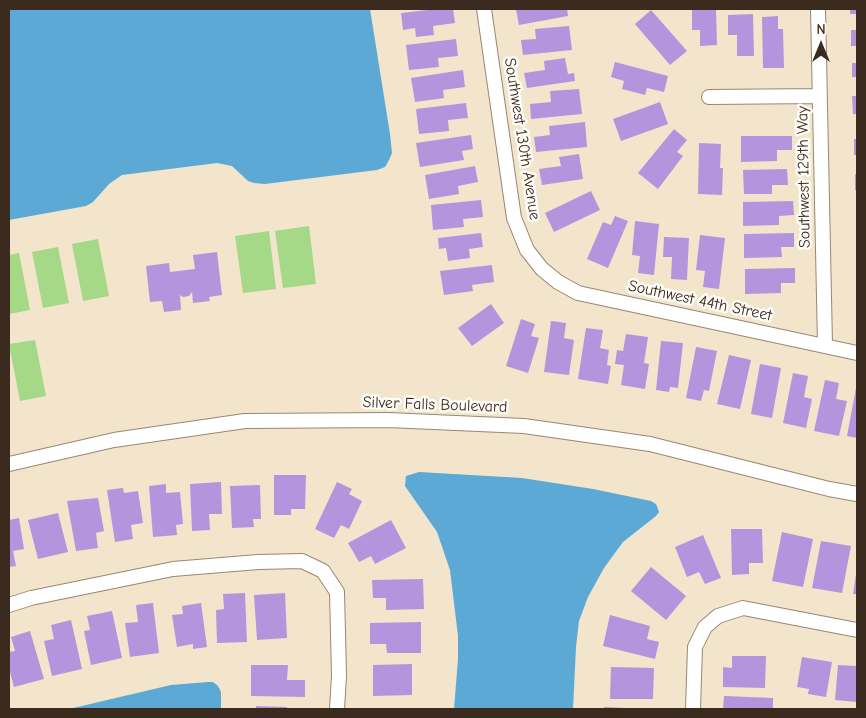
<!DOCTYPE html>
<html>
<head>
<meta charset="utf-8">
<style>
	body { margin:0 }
	#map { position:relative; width:866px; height:718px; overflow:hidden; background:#f2e5cb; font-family:"Comic Neue",sans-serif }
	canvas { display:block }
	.frame { position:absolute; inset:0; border:10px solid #3b2a1e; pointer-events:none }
	.north { position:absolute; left:796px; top:20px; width:50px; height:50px; -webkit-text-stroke:4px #fdfcf7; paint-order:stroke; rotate:0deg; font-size:14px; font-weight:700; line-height:20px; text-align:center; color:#3b2a1e }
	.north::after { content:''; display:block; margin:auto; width:18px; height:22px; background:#3b2a1e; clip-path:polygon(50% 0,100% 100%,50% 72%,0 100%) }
</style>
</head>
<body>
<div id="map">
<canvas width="866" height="718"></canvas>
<div class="frame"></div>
<div class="north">N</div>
</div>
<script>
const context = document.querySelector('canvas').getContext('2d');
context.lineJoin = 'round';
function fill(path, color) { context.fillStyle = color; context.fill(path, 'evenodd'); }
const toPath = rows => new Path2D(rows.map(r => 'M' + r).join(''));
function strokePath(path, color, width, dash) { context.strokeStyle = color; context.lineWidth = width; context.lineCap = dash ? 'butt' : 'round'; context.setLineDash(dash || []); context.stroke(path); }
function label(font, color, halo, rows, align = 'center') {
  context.font = font + ' "Comic Neue",sans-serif'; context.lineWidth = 5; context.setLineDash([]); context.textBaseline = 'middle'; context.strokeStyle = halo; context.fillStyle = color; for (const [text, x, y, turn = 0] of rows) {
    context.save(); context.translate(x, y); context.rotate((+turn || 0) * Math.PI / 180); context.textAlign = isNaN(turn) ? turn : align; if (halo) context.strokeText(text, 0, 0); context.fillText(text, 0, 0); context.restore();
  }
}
const green = toPath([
	[309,226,316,284,283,288,275,231],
	[269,231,276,289,243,293,235,236],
	[98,239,109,296,83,301,72,244],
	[58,247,69,303,43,308,32,252],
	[19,253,30,310,9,314,9,255],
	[35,340,46,396,20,401,9,344]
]);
const water = toPath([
	[9,9,370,9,390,134,392,153,389,160,385,167,377,170,265,184,254,183,248,181,232,166,217,163,122,175,109,184,93,202,86,206,9,220],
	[419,472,522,478,593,489,651,501,656,504,659,512,656,516,623,542,604,568,588,597,579,621,576,647,573,709,454,709,458,659,458,636,450,570,437,532,405,486,406,476],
	[208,682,213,682,218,686,221,692,221,709,69,709,171,685]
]);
const building = toPath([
	[436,9,453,9,455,23,433,26,434,35,416,37,415,28,403,30,401,13],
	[521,9,567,9,568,16,519,25,516,10],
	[692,9,716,9,717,45,700,46,700,30,692,30],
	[850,9,857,9,857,14,850,14],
	[651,10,687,51,670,65,635,24],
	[753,14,754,56,737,56,737,35,728,35,728,15],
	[778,16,778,29,783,29,784,68,763,68,762,17],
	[569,26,572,50,523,55,521,40,536,39,535,29],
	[851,30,857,30,857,46,851,46],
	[456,39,458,56,438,58,439,67,409,70,406,45],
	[565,58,568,74,574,73,575,81,527,88,524,73,545,70,544,61],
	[615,62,668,76,664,92,647,88,645,95,622,89,624,81,611,77],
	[852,63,857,63,857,77,852,77],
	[463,70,465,87,443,90,444,98,415,102,411,78],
	[579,89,582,114,531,119,530,104,551,102,550,91],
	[852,96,857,96,857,114,853,114],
	[660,102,668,124,621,141,613,119],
	[466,103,468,118,448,120,449,131,419,134,416,109],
	[585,122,587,147,536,152,534,137,550,135,549,126],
	[674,129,687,140,677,152,683,156,658,189,638,173],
	[471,135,473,149,462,151,464,160,420,167,416,143],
	[741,136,792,136,792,150,777,150,777,161,741,162],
	[854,139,857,139,857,155,854,155],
	[699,143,721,144,720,168,723,168,722,195,698,194],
	[579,154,583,179,542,185,539,169,561,166,559,157],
	[475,166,478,182,458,186,459,194,429,199,425,175],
	[787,169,788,185,772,185,772,194,744,194,743,170],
	[855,174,857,174,857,190,855,190],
	[591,191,600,210,554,232,545,213],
	[481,200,483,217,463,219,464,227,433,230,431,205],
	[793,201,794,215,779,216,779,225,743,226,743,202],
	[615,216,628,221,608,268,587,259,603,222,611,225],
	[635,221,659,224,654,275,638,273,640,256,632,255],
	[481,233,483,247,469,249,470,258,448,261,446,248,439,249,438,238],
	[794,233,794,247,781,247,782,257,744,258,744,234],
	[700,235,725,238,719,289,703,287,705,271,696,270],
	[664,237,689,238,687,280,671,279,672,257,663,257],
	[217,252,222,295,209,297,210,301,193,303,192,292,189,296,183,297,180,295,181,310,164,312,162,301,150,302,146,266,169,263,170,272,195,269,193,255],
	[492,265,494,282,472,285,473,291,444,295,440,271],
	[795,268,795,283,781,283,781,293,745,294,745,269],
	[491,304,504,323,472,346,458,328],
	[521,319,535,324,531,336,539,338,528,373,506,366],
	[551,321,566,323,564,338,574,340,569,375,544,372],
	[586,328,603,330,600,348,609,350,607,365,611,366,608,384,578,379],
	[626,334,648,337,644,363,649,364,645,389,621,385,624,365,615,364,617,350,623,351],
	[661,341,683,343,678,388,670,387,669,392,656,390],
	[696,347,717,351,709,391,704,390,701,401,686,398],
	[729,355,751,360,740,409,717,404],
	[760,364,781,368,772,418,751,414],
	[793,373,808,376,804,397,812,399,806,428,783,423],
	[825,380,839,383,836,399,847,401,839,436,814,431],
	[856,388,857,388,857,438,847,436],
	[274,475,306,475,305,509,291,509,291,515,274,515],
	[221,482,222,514,209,514,210,530,192,531,190,484],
	[337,482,352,489,349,494,362,501,349,529,341,525,334,538,315,529],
	[166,484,166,493,180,492,183,524,176,525,177,535,153,537,149,486],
	[260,485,261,519,253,519,254,527,232,528,230,486],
	[123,488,124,493,138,491,143,523,131,525,133,539,115,542,107,490],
	[98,498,104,531,96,533,98,548,76,551,67,501],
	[58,513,68,552,38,559,28,520],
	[19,518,24,549,13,551,16,566,9,567,9,520],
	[391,520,406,548,375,564,371,556,359,562,348,543],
	[731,529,762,529,763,563,749,563,749,574,732,575],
	[782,532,813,539,803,587,772,581],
	[703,535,721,578,705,584,699,572,687,577,675,547],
	[821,541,851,546,842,593,812,588],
	[651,567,686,596,666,620,631,591],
	[856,574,857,574,857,594,853,594],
	[423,579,424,609,386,610,386,598,373,598,372,580],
	[245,593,247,642,217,643,216,610,224,609,223,594],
	[285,593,287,638,257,640,254,595],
	[153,603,159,653,130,657,125,623,138,622,136,605],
	[201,603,207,647,193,649,193,644,177,647,172,615,183,614,182,606],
	[112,611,122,658,91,665,84,631,90,630,87,616],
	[610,615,650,626,647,639,659,642,655,659,603,646],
	[71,620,82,669,52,676,44,641,54,639,51,625],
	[421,622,421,653,387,653,386,644,370,644,370,623],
	[30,631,44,679,14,687,9,668,9,652,15,651,11,637],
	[732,656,766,656,765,688,723,687,723,667,732,668],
	[802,657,832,662,826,697,808,694,809,689,797,687],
	[412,664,412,695,373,696,373,665],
	[251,665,288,665,287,680,305,680,305,697,251,696],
	[838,665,857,666,857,702,835,700],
	[611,667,654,668,653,699,610,699],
	[724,696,773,698,773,709,723,709],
	[256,706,287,707,287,709,256,709],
	[604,707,626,708,626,709,604,709]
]);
const street = toPath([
	[484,9,514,218,527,250,542,269,558,282,578,293,857,353],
	[818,9,825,345],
	[709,97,820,96],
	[9,464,114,440,245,421,388,420,524,426,650,444,829,489,857,494],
	[9,605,31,598,173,569,258,562,302,561,323,571,337,592,339,676,337,709],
	[693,709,695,647,705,627,718,616,743,608,857,630]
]);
const streetNames = [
	["Southwest 130th Avenue",522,139,81],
	["Southwest 129th Way",804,177,-91],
	["Southwest 44th Street",700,301,12],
	["Silver Falls Boulevard",435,405,2]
];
fill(green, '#a5d887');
fill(water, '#5ca9d5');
fill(building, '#b495dd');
strokePath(street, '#968874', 16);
strokePath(street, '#fff', 14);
label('16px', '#3b2a1e', '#fdfcf7', streetNames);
</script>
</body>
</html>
